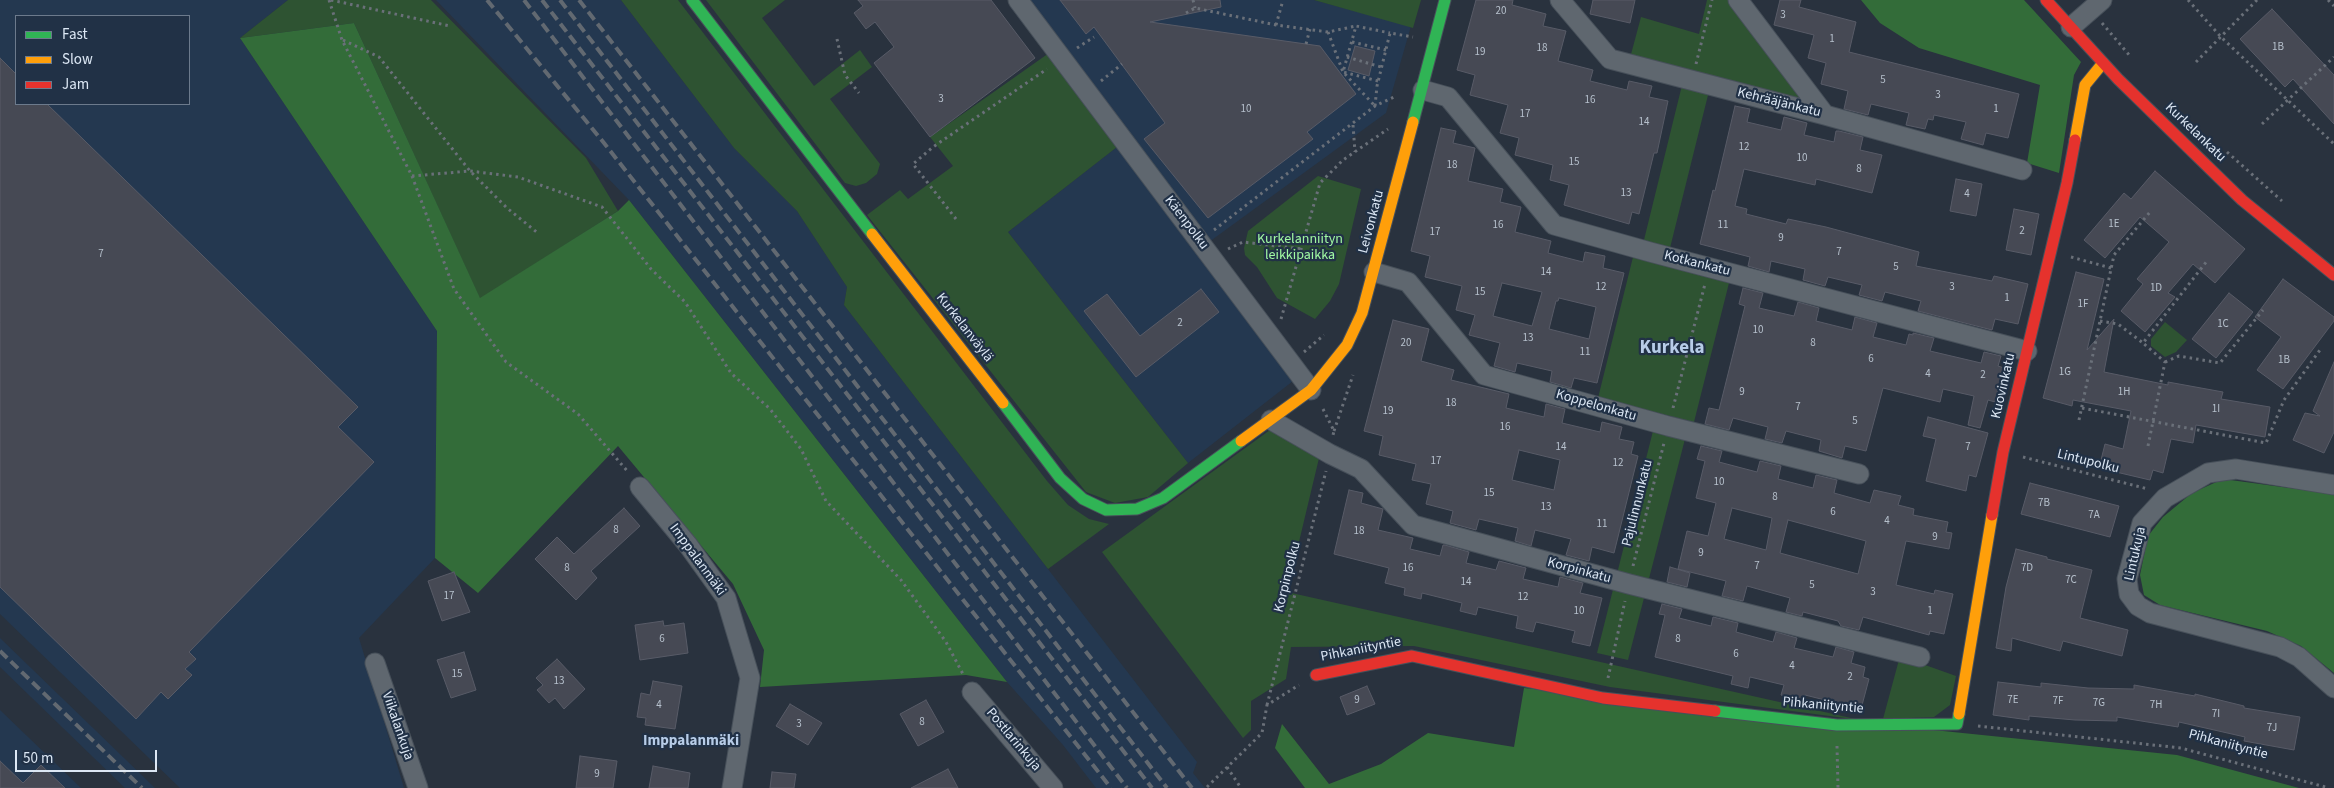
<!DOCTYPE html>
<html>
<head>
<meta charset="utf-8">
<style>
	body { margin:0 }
	#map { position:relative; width:2334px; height:788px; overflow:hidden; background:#29323e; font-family:"Source Sans 3",sans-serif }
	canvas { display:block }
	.legend { position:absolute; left:15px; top:15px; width:175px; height:90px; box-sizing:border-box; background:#213146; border:1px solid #6c7a8c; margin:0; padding:6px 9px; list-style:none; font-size:15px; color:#dce7f4 }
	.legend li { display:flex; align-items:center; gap:10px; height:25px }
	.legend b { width:25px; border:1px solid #6c7a8c }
	.scale { position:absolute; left:15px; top:750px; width:142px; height:22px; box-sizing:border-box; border:2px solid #dce7f4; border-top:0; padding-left:6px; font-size:15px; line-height:18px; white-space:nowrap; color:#dce7f4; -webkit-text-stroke:4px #213146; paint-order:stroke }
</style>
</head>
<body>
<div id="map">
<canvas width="2334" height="788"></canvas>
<ul class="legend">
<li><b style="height:6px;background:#30b455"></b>Fast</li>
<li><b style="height:6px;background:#ff9f0a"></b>Slow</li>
<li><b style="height:6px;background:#e5322d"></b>Jam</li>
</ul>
<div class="scale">50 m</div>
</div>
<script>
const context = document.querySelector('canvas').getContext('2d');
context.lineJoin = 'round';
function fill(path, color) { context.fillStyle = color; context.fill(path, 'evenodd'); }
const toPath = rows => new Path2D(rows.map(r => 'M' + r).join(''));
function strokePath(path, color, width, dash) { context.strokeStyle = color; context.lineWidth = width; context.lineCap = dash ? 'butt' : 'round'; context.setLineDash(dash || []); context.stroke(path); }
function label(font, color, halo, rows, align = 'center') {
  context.font = font + ' "Source Sans 3",sans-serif'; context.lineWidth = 4.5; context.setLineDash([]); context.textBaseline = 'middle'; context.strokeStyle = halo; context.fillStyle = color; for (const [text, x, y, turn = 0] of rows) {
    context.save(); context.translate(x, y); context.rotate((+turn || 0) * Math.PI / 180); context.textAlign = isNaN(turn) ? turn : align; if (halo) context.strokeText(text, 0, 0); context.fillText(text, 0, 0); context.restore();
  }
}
const built = toPath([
	[0,0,288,0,240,38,437,331,435,558,359,638,404,788,180,788,0,614],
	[16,16,189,16,189,104,16,104],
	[436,0,621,0,734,148,797,211,847,287,844,305,1197,762,1193,773,1205,788,1096,788,1063,745,1007,682,629,200],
	[1028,0,1314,0,1411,26,1386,113,1209,242],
	[1117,147,1293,381,1188,463,1008,232],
	[0,638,155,788,125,788,0,667],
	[0,710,81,788,0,788]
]);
const green = toPath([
	[288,0,431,0,586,158,618,211,480,299,354,23,240,38],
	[621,0,678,0,1047,481,1068,505,1089,519,1109,524,1048,569,844,305,847,287,797,211,734,148],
	[706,0,785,0,762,18,814,86,860,50,872,67,830,99,880,164,877,174,866,183,856,186,845,183],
	[1314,0,1421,0,1413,28],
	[1707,0,1729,0,1805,101,1712,79,1669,252,1643,244,1685,73,1630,58,1641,17,1699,34],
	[1049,53,1117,147,1008,232,1188,463,1148,497,1115,503,1086,492,867,215,900,190,908,199,953,166,930,137],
	[1318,176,1361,189,1339,284,1330,301,1315,319,1277,298,1257,267,1245,255,1244,248,1248,231],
	[1633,257,1729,283,1694,422,1598,398],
	[2165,322,2187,340,2176,352,2165,357,2151,346,2151,339],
	[1270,430,1320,454,1287,592,1860,720,1610,687,1414,646,1291,647,1286,679,1251,701,1251,730,1243,738,1102,552],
	[1653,431,1685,439,1628,660,1597,653],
	[1900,656,1956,676,1950,705,1934,717,1883,719]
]);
const forest = toPath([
	[1861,0,2024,0,2081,62,2074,75,2059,173,2027,163,2040,85,1919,48,1880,23],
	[354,23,480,298,618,211,629,200,1007,682,966,675,760,687,764,650,733,584,618,446,478,593,435,558,437,331,240,38],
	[2223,479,2334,494,2334,673,2301,646,2267,631,2160,605,2144,595,2140,575,2148,536,2163,517,2192,493],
	[1524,688,2177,755,2299,788,1305,788,1275,748,1282,724,1329,784,1381,764,1428,733,1514,747]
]);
const building = toPath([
	[858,0,991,0,1035,58,930,137,874,63,894,47,875,22,866,29,854,13,863,6,858,0],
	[1060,0,1220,0,1221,7,1150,22,1320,46,1356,94,1307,132,1313,139,1208,218,1144,139,1165,123,1094,27,1086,34,1060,0],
	[1476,0,1513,0,1512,5,1546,14,1543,26,1566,31,1558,61,1593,70,1590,81,1627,90,1629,81,1652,86,1649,97,1668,101,1657,153,1654,153,1639,214,1632,212,1629,224,1564,205,1569,185,1550,180,1553,165,1515,155,1519,138,1500,133,1508,105,1470,95,1475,75,1457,70,1476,0],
	[1593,0,1635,0,1630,23,1590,14,1593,0],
	[1780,0,1801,0,1799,7,1856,22,1849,52,2019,94,2008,138,1986,133,1983,145,1961,139,1966,122,1934,115,1933,120,1928,119,1925,129,1906,125,1909,113,1871,104,1868,115,1844,109,1848,91,1821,84,1826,63,1808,58,1814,35,1774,25,1780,0],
	[2272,9,2334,75,2334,124,2293,79,2285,87,2240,39,2272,9],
	[1355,46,1375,51,1369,76,1348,70,1355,46],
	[0,58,16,74,16,104,47,104,358,407,338,427,374,462,189,652,196,659,185,669,192,675,168,699,161,692,136,719,0,587,0,58],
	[1735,106,1750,109,1747,122,1781,130,1784,117,1807,123,1804,135,1834,142,1836,131,1839,131,1863,137,1860,150,1882,155,1872,193,1816,179,1815,185,1744,169,1735,206,1747,209,1746,214,1786,224,1788,219,1826,227,1919,252,1916,266,1992,281,1994,276,2028,284,2018,324,1995,319,1992,330,1918,311,1921,301,1885,292,1882,301,1859,295,1862,285,1828,277,1825,286,1803,280,1805,269,1771,261,1769,272,1748,266,1750,257,1700,244,1713,190,1715,191,1735,106],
	[1441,128,1456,131,1453,143,1475,148,1468,181,1503,189,1500,202,1521,207,1515,232,1551,241,1548,253,1583,262,1585,252,1605,256,1603,268,1624,273,1597,383,1574,378,1571,388,1550,382,1552,371,1517,363,1515,372,1494,366,1500,343,1469,335,1475,315,1456,310,1462,286,1425,277,1430,256,1411,251,1441,128],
	[1502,283,1542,292,1532,326,1493,316,1502,283],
	[1559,298,1596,307,1589,339,1549,329,1556,301,1558,301,1559,298],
	[2155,171,2245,249,2215,283,2193,264,2168,293,2175,297,2145,332,2121,311,2143,284,2137,279,2169,242,2140,217,2105,258,2084,240,2124,193,2131,199,2155,171],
	[1956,179,1982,184,1976,216,1950,211,1956,179],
	[2014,209,2039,214,2031,255,2006,250,2014,209],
	[2076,272,2104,279,2087,350,2114,319,2104,372,2168,385,2168,382,2223,392,2221,399,2270,407,2265,437,2196,425,2193,443,2171,439,2163,473,2153,470,2150,480,2099,468,2105,444,2123,449,2131,411,2073,400,2072,406,2043,398,2076,272],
	[2283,279,2334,317,2334,321,2283,389,2257,370,2281,337,2255,317,2283,279],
	[1743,288,1763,293,1759,308,1794,316,1798,302,1819,308,1816,321,1852,330,1855,317,1877,323,1873,337,1906,345,1909,334,1913,335,1913,333,1934,338,1930,351,1981,363,1984,352,2001,356,1998,366,2004,368,1995,402,1988,400,1980,428,1968,425,1974,396,1943,389,1940,402,1883,388,1866,451,1845,446,1842,458,1819,451,1821,440,1786,431,1782,443,1765,439,1768,427,1733,418,1729,430,1705,424,1709,408,1719,410,1745,306,1739,304,1743,288],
	[1201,289,1219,312,1136,377,1084,311,1107,294,1140,336,1201,289],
	[2229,293,2253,312,2216,358,2192,339,2229,293],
	[1393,320,1429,329,1421,361,1454,370,1451,380,1509,394,1506,408,1544,417,1546,404,1565,409,1562,423,1600,432,1602,422,1622,427,1619,439,1634,442,1631,454,1638,456,1614,553,1592,547,1589,561,1566,555,1571,539,1535,530,1531,546,1515,541,1518,528,1479,519,1476,530,1450,523,1453,511,1426,504,1431,484,1412,480,1416,464,1379,455,1383,436,1364,431,1393,320],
	[1519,450,1560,460,1554,490,1512,480,1519,450],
	[2334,362,2334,432,2324,453,2293,440,2305,413,2320,416,2313,411,2334,362],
	[1928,417,1988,433,1976,477,1969,475,1966,491,1926,481,1936,439,1923,436,1928,417],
	[1701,446,1722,451,1719,462,1757,472,1760,461,1781,466,1778,479,1813,488,1816,475,1837,480,1834,493,1870,503,1874,490,1901,496,1898,505,1914,509,1913,515,1948,522,1946,532,1952,533,1949,549,1906,541,1896,585,1934,594,1935,590,1953,594,1944,634,1930,631,1929,635,1863,617,1859,630,1841,626,1838,621,1803,612,1802,616,1786,612,1790,598,1747,586,1743,601,1722,596,1726,581,1678,569,1687,531,1708,536,1716,503,1696,498,1705,461,1697,459,1701,446],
	[1732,508,1772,518,1766,550,1724,539,1732,508],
	[1788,520,1866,541,1858,574,1780,553,1788,520],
	[2030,483,2119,506,2110,537,2021,514,2030,483],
	[1349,490,1363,493,1361,503,1383,509,1378,530,1413,538,1410,549,1440,556,1443,545,1445,545,1469,552,1466,563,1496,570,1499,561,1526,568,1523,579,1558,587,1560,577,1583,583,1580,593,1602,598,1590,646,1572,642,1575,631,1536,622,1533,632,1516,628,1518,616,1478,607,1476,615,1460,611,1462,603,1422,593,1421,599,1404,595,1405,588,1385,583,1389,568,1334,554,1349,490],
	[624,508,640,526,591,571,597,578,576,600,535,559,557,537,574,554,624,508],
	[2016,549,2047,557,2047,559,2092,570,2080,618,2128,630,2122,656,2063,641,2060,651,2012,638,2011,651,1996,648,2006,587,2016,549],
	[1670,567,1690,573,1687,587,1667,582,1670,567],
	[454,572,470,612,442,621,428,581,454,572],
	[1662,604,1682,609,1679,618,1711,626,1713,617,1738,623,1736,632,1773,642,1776,632,1797,638,1794,648,1833,657,1836,647,1854,652,1851,663,1865,667,1863,677,1869,679,1861,709,1805,695,1803,700,1781,695,1784,685,1750,677,1748,688,1731,684,1733,676,1655,657,1665,615,1659,614,1662,604],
	[663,621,664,626,684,623,688,653,640,660,635,625,663,621],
	[464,652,476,690,451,698,437,660,464,652],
	[557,659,585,689,564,709,555,698,549,703,537,690,543,685,536,678,557,659],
	[653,681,682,686,675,729,645,725,646,718,637,717,641,693,650,695,653,681],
	[1998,682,2041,687,2041,683,2088,688,2134,689,2134,685,2195,696,2195,694,2244,706,2244,708,2300,717,2294,750,2244,741,2245,737,2179,722,2178,727,2117,717,2117,721,2075,720,2029,716,2029,720,1993,715,1998,682],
	[1367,686,1375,704,1347,715,1340,697,1367,686],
	[926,700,944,732,918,746,900,714,926,700],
	[790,704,822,723,808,745,776,726,790,704],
	[580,756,617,761,613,788,576,788,580,756],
	[0,761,23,783,41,765,65,788,0,788,0,761],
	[653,766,690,773,688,788,649,788,653,766],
	[948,769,958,788,911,788,948,769],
	[772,772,796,774,794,788,770,788,772,772]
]);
const path = toPath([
	[329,0,342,40,412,176,454,289,506,362,578,414,629,473],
	[331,0,450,26],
	[1193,0,1195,8],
	[2188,0,2221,37,2334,144],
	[2328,0,2334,6],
	[1186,13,1195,8,1276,25,1328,32,1356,26],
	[2102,23,2130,56],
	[1276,25,1283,0],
	[1328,32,1343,72,1375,106],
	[837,39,845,75,859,93],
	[343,40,379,57,470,171,507,208,539,234],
	[1352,42,1386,50],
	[1306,44,1310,29],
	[1077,48,1094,37],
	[1347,57,1381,67],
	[2196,62,2257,0],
	[1696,64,1712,0],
	[1101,81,1122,64],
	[1378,81,1343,72,1356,26,1390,33],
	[1375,106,1377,86,1390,33,1413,37],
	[2262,124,2334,57],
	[1353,125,1355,152],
	[2227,152,2282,201],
	[412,176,470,171,518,177,602,207,651,269,685,302,731,373,770,409,801,449,826,501,901,580,946,642,964,676],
	[956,219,913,164,933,147,1047,69],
	[1214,230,1375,106,1396,96],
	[1228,249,1243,242,1302,249],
	[2071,257,2111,268],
	[1281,319,1320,183,1343,160,1388,129],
	[2100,321,2118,324,2143,343],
	[1304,352,1324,335],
	[2165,362,2179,356,2220,363,2263,310],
	[1673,408,1705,284],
	[2082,408,2266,443,2284,400,2320,350],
	[1323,409,1334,431,1333,435],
	[2079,420,2114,255,2150,212],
	[1334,431,1353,375],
	[2148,446,2165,362,2143,343,2207,261],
	[2023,457,2148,489],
	[1633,566,1664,443],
	[1608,678,1625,601],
	[1267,705,1326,471],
	[1978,726,2181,748,2329,788],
	[1837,746,1838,788],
	[1227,767,1241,788],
	[1207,787,1262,733,1267,705,1299,685]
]);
const street = toPath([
	[1018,0,1311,390],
	[1560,0,1610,59,1825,115,2022,170],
	[1738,0,1825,115],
	[2071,27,2102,0],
	[1423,90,1448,97,1554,225,1650,252,2027,351],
	[1374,272,1408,282,1484,375,1668,426,1859,474],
	[1271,420,1330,454,1361,469,1413,525,1629,584,1920,657],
	[2334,485,2236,469,2208,473,2165,498,2142,523,2127,579,2129,594,2138,606,2150,613,2280,647,2299,657,2334,688],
	[640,487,688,545,726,598,750,678,732,788],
	[375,663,418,788],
	[972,692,1053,788]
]);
const fast = toPath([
	[692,0,872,234],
	[1413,122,1445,0],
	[1003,403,1060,478,1083,499,1106,510,1137,509,1163,498,1241,441],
	[1715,711,1837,725,1957,724,1959,714]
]);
const slow = toPath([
	[2075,140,2085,85,2103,63],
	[872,234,1003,403],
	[1241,441,1311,390,1347,345,1362,313,1413,122],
	[1959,714,1992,515]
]);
const jam = toPath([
	[2046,0,2118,79,2242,200,2334,275],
	[1992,515,2003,452,2067,183,2075,140],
	[1316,675,1412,656,1603,698,1715,711]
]);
const rail = toPath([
	[487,0,604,143,1111,788],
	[524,0,1127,788],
	[542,0,1152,788],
	[560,0,1167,788],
	[579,0,1192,788],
	[0,651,142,788]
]);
const numberNames = [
	["20",1501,12],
	["3",1783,16],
	["1",1832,40],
	["1B",2278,48],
	["18",1542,49],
	["19",1480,53],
	["5",1883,81],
	["3",1938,96],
	["3",941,100],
	["16",1590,101],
	["10",1246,110],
	["1",1996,110],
	["17",1525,115],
	["14",1644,123],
	["12",1744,148],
	["10",1802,159],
	["15",1574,163],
	["18",1452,166],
	["8",1859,170],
	["13",1626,194],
	["4",1967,195],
	["1E",2114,225],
	["16",1498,226],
	["11",1723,226],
	["2",2022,232],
	["17",1435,233],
	["9",1781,239],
	["7",1839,253],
	["7",101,255],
	["5",1896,268],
	["14",1546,273],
	["12",1601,288],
	["3",1952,288],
	["1D",2156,289],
	["15",1480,293],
	["1",2007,299],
	["1F",2083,305],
	["2",1180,324],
	["1C",2223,325],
	["10",1758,331],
	["13",1528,339],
	["20",1406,344],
	["8",1813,344],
	["11",1585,353],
	["6",1871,360],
	["1B",2284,361],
	["1G",2065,373],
	["4",1928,375],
	["2",1983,376],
	["9",1742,393],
	["1H",2124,393],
	["18",1451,404],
	["7",1798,408],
	["1I",2216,410],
	["19",1388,412],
	["5",1855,422],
	["16",1505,428],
	["14",1561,448],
	["7",1968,448],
	["17",1436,462],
	["12",1618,464],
	["10",1719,483],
	["15",1489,494],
	["8",1775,498],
	["7B",2044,504],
	["13",1546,508],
	["6",1833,513],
	["7A",2094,516],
	["4",1887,522],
	["11",1602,525],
	["8",616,531],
	["18",1359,532],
	["9",1935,538],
	["9",1701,554],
	["7",1757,567],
	["8",567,569],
	["16",1408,569],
	["7D",2027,569],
	["7C",2071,581],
	["14",1466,583],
	["5",1812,586],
	["3",1873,593],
	["17",449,597],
	["12",1523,598],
	["10",1579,612],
	["1",1930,612],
	["6",662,640],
	["8",1678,640],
	["6",1736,655],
	["4",1792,667],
	["15",457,675],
	["2",1850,678],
	["13",559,682],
	["9",1357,701],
	["7E",2013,701],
	["7F",2058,702],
	["7G",2099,704],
	["4",659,706],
	["7H",2156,706],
	["7I",2216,715],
	["8",922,723],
	["3",799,725],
	["7J",2272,729],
	["9",597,775]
];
const streetNames = [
	["Kehrääjänkatu",1779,103,14],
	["Kurkelankatu",2195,133,44],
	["Leivonkatu",1372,222,-75],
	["Käenpolku",1186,223,53],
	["Kotkankatu",1697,264,14],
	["Kurkelanväylä",964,328,52],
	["Kuovinkatu",2004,386,-77],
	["Koppelonkatu",1596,406,16],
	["Lintupolku",2088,462,14],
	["Pajulinnunkatu",1638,503,-76],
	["Lintukuja",2136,554,-77],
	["Imppalanmäki",697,560,54],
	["Korpinkatu",1579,571,15],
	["Korpinpolku",1288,577,-76],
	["Pihkaniityntie",1361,650,-11],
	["Pihkaniityntie",1823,706,5],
	["Viikalankuja",397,726,71],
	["Postlarinkuja",1013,740,50],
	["Pihkaniityntie",2228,745,15]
];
const parkNames = [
	["Kurkelanniityn",1300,240],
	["leikkipaikka",1300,256]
];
const neighbourhoodNames = [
	["Imppalanmäki",691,742]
];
const districtNames = [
	["Kurkela",1672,349]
];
fill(built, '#243850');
fill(green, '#2e5332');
fill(forest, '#336c39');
fill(building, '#464954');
strokePath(building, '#585b67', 1);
strokePath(street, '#47505a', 21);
strokePath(fast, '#47505a', 13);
strokePath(slow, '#47505a', 13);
strokePath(jam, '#47505a', 13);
strokePath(path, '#6a7079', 3, [2.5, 4]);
strokePath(street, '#5f676f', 19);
strokePath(fast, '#30b455', 11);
strokePath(slow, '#ff9f0a', 11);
strokePath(jam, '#e5322d', 11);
strokePath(rail, '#626971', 4, [10, 5]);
label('11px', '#b6c0cc', null, numberNames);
label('14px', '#dce7f4', '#213146', streetNames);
label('14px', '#a1f9a3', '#213146', parkNames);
label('bold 15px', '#b7cce7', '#213146', neighbourhoodNames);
label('bold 19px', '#b7cce7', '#213146', districtNames);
</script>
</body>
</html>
